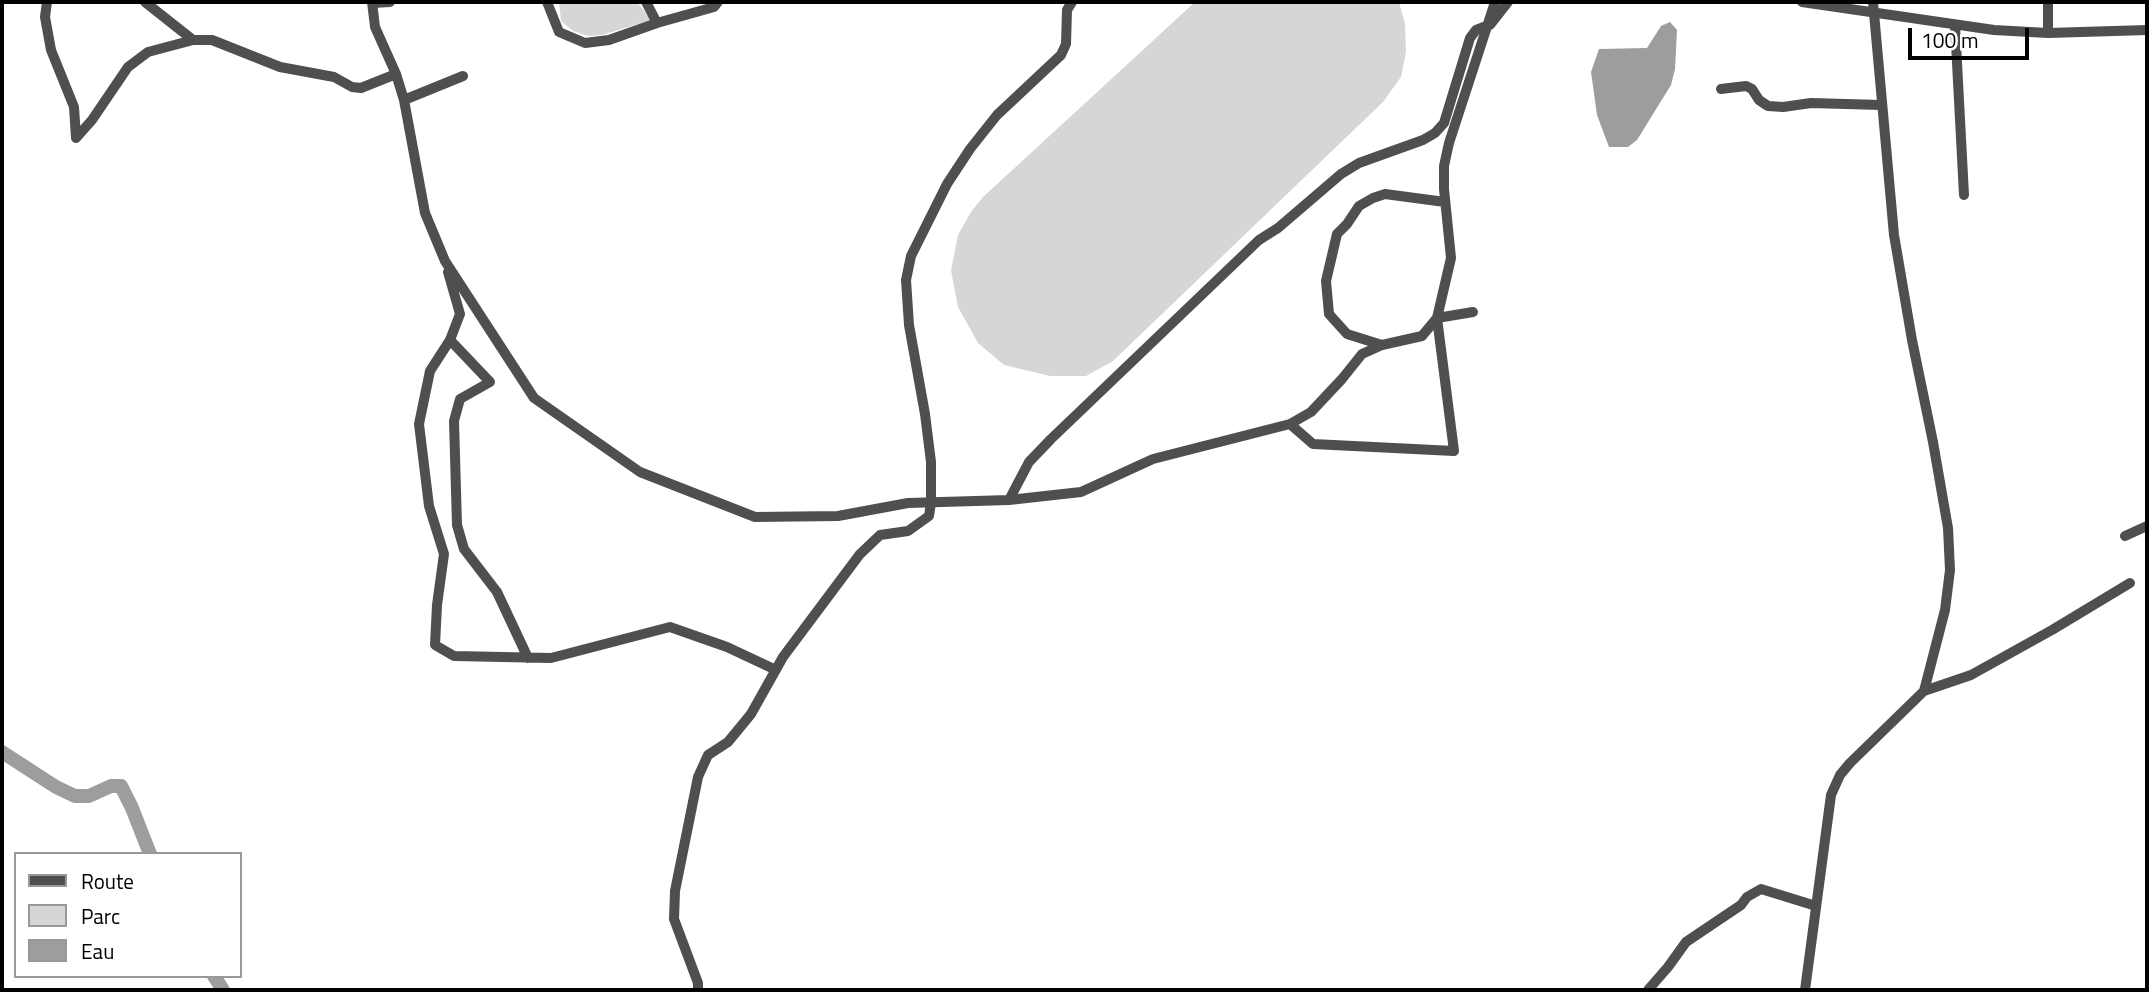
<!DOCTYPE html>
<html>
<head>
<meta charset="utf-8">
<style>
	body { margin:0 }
	#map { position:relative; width:2149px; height:992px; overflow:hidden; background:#fff; font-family:"Titillium Web",sans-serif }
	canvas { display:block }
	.frame { position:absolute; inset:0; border:4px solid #000; pointer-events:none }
	.legend { position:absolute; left:14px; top:852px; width:228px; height:126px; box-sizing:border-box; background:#fff; border:2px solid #999; margin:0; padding:9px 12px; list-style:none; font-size:21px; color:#000 }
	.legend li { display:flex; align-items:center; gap:14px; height:35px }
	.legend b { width:35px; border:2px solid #999 }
	.scale { position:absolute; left:1908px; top:28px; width:121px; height:32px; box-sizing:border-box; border:4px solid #000; border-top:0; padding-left:9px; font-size:21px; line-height:24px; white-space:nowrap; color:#000; -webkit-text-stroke:5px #fff; paint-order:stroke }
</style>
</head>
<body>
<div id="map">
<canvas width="2149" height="992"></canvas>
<div class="frame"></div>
<ul class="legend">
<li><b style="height:9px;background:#4f4f4f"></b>Route</li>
<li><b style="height:19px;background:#d6d6d6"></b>Parc</li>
<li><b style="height:19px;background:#9d9d9d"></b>Eau</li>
</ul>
<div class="scale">100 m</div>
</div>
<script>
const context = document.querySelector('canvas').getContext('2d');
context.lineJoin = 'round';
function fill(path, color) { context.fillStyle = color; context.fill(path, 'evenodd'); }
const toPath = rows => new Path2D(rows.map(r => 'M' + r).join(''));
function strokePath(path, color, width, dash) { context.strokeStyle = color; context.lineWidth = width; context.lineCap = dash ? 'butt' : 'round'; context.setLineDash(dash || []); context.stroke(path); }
const green = toPath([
	[559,2,637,2,651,20,602,35,588,36,573,31,561,21],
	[1195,2,1399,2,1405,24,1406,52,1401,77,1383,102,1113,361,1086,376,1050,376,1004,365,978,343,958,307,951,270,958,235,971,212,983,197]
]);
const water = toPath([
	[1670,22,1677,30,1675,69,1671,85,1637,140,1628,147,1609,147,1597,115,1591,72,1599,49,1647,48,1661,26]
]);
const river = toPath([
	[2,752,56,787,75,796,89,796,111,786,121,786,132,808,150,854],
	[214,976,223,990]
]);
const minor = toPath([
	[47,2,45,17,51,50,74,107,76,138],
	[145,2,193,40,212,40,280,67,334,77,352,87,361,88,396,74],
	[372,2,375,27,396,74,404,100,425,213,445,261,534,398,640,472,755,517,838,516,908,503,1009,500,1081,492,1153,459,1290,424,1311,412,1342,379,1362,354,1382,345,1422,336,1437,318,1451,258,1444,189,1444,166,1449,143,1495,2],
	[547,2,559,32,585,43,609,40,657,23,714,7,718,2],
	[646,2,657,23],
	[1802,2,1994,30,2048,33,2147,30],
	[373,3,390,2],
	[1490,25,1508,2],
	[1955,25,1964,195],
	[2048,33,2048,2],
	[1721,89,1746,86,1752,89,1759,100,1768,106,1783,107,1811,103,1881,105],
	[404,100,463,76],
	[76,138,92,120,128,67,148,52,193,40],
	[448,272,460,314,450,340,430,371,419,424,429,506,444,554,437,605,435,645,454,656,551,658,670,627,727,647,776,670],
	[450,340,490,382,460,399,454,421,457,525,464,549,497,592,528,658],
	[1382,345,1347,334,1329,314,1326,281,1337,234,1347,224,1359,206,1373,198,1385,194,1445,202],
	[1290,424,1313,444,1454,451,1437,318,1473,312],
	[1009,500,1029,462,1051,439,1259,240,1278,228,1341,174,1359,163,1423,140,1435,133,1444,123,1470,38,1476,30,1489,25],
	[2125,536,2147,526],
	[1924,691,1971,675,2052,630,2130,583],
	[698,990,698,983,674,919,675,891,698,777,708,755,728,742,751,714,783,657,860,554,880,535,908,531,929,516,931,503,931,462,925,414,909,325,906,280,911,256,947,184,970,149,997,115,1061,55,1066,44,1067,10,1072,2],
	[1648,990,1668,967,1686,942,1741,905,1747,897,1761,889,1816,906],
	[1805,990,1831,795,1840,775,1850,763,1924,691,1945,610,1950,570,1948,528,1933,442,1912,340,1894,235,1873,2]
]);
fill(green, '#d6d6d6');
fill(water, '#9d9d9d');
strokePath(river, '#9d9d9d', 14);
strokePath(minor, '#4f4f4f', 10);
</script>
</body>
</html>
